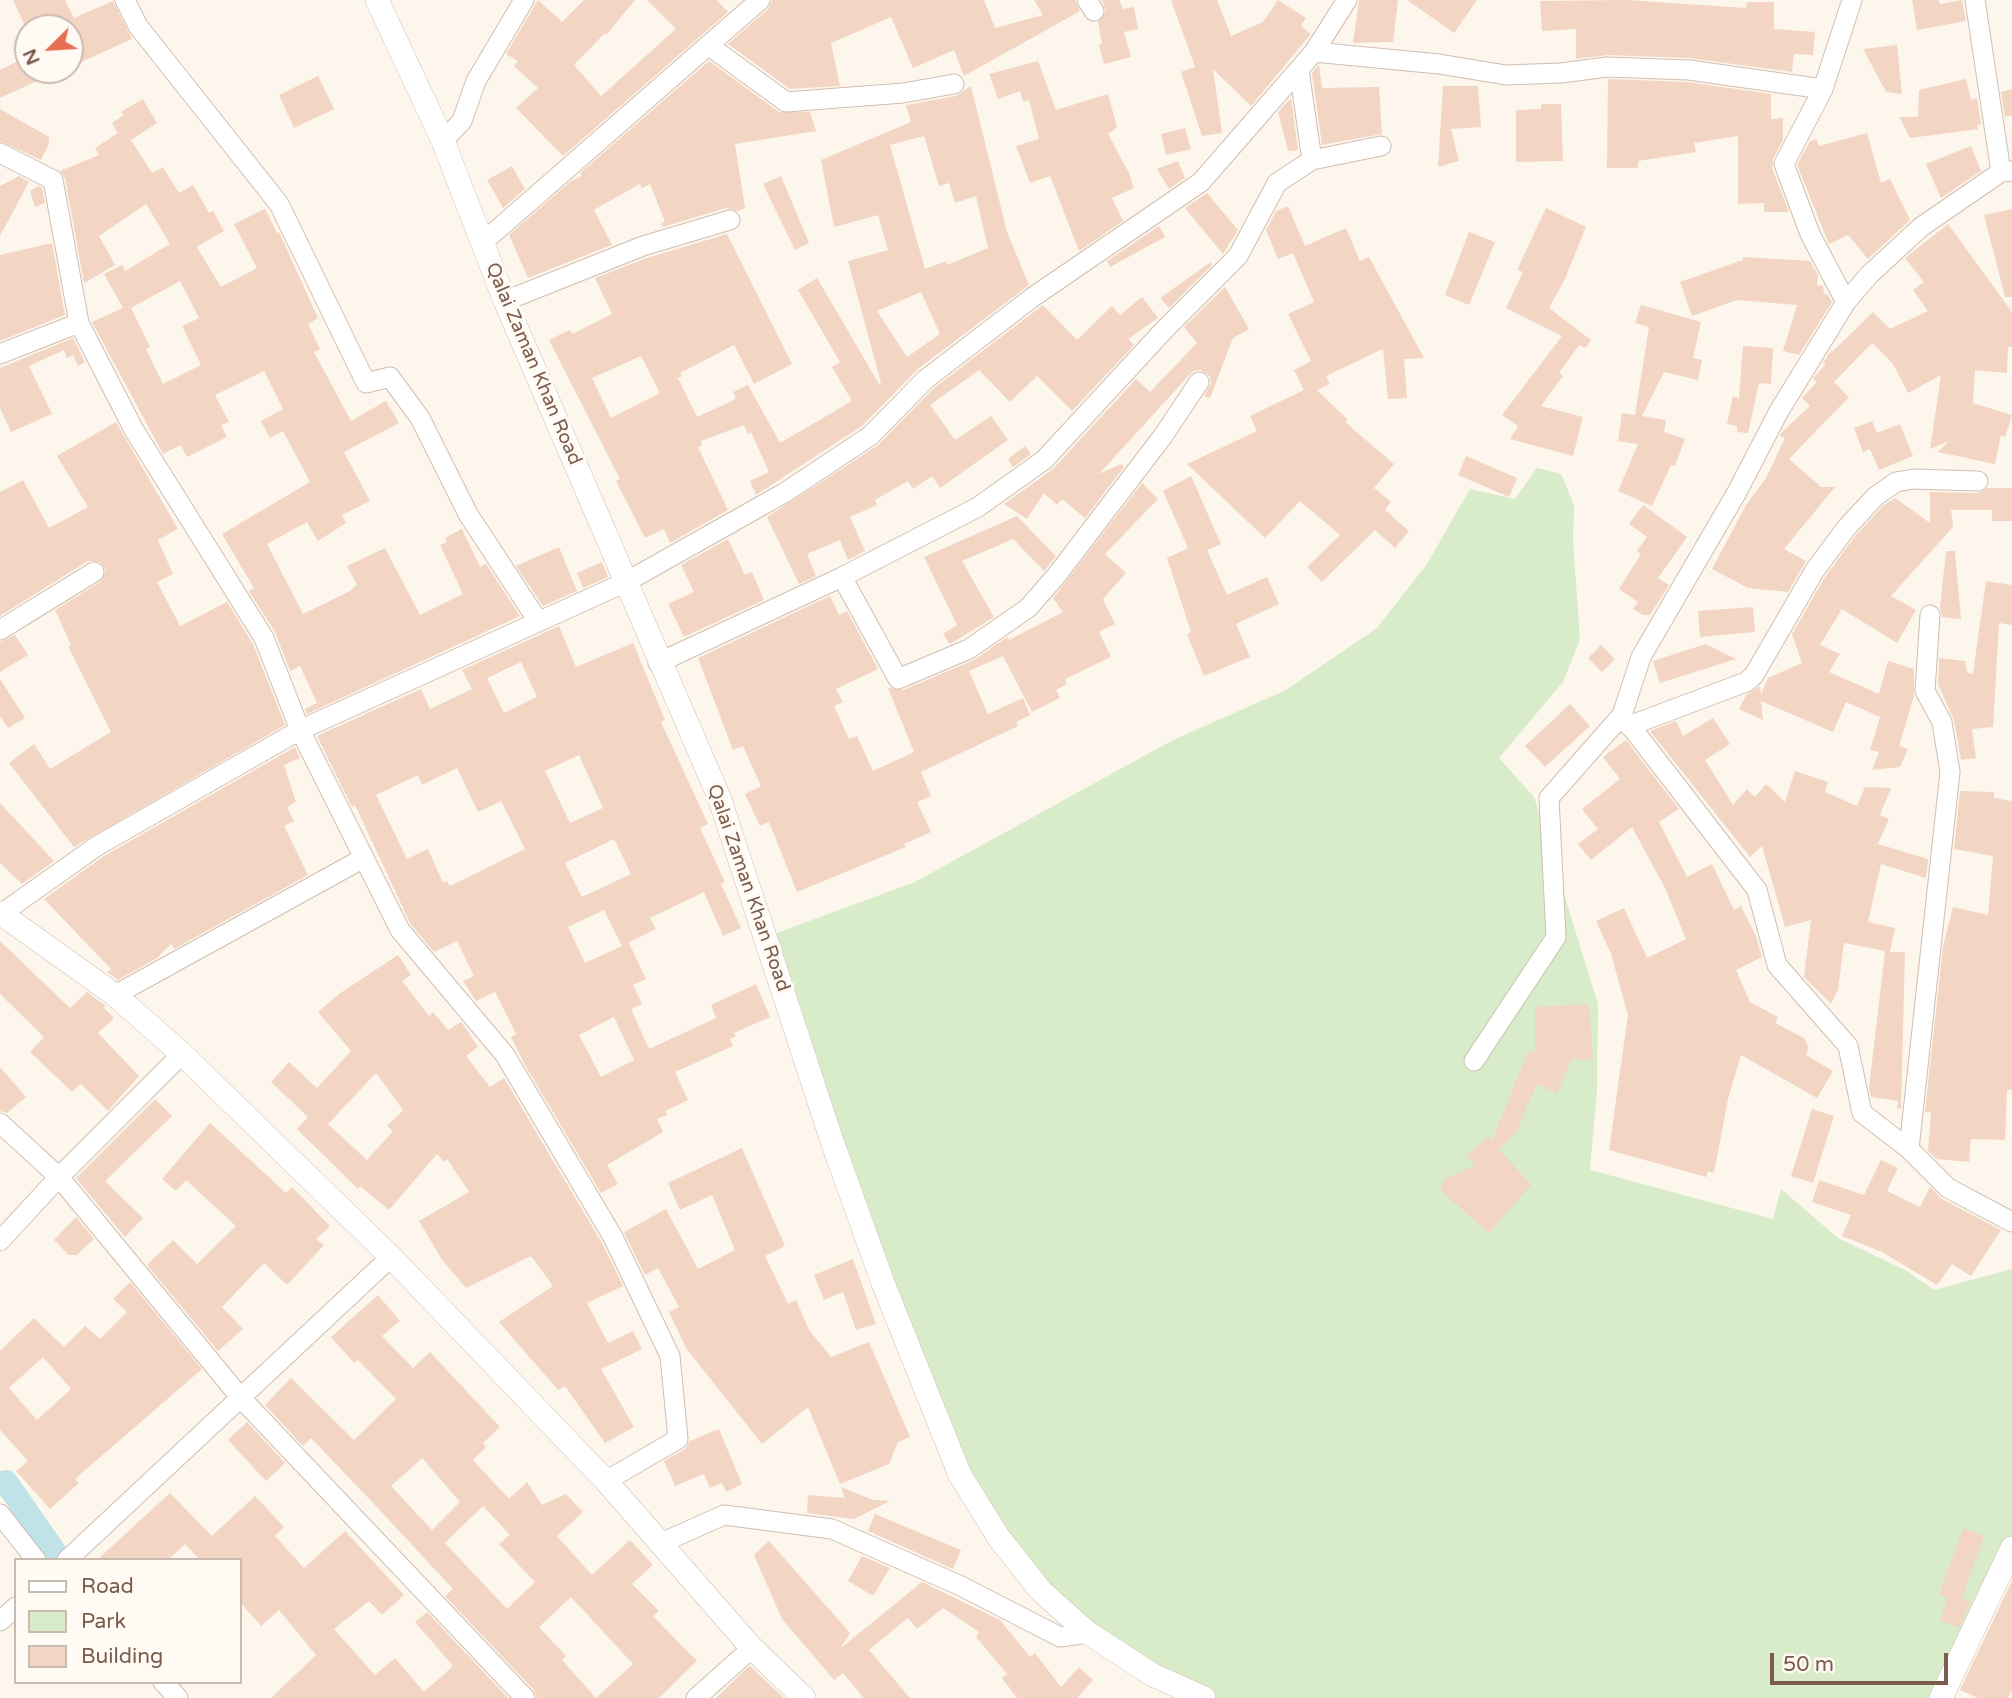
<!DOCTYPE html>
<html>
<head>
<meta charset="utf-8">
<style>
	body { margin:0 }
	#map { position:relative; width:2012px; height:1698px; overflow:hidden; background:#fdf6ec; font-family:"Varela Round",sans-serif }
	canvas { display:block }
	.legend { position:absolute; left:14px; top:1558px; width:228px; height:126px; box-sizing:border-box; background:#fffaf3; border:2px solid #cabbb1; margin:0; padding:9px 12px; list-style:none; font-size:21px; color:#7a5c4d }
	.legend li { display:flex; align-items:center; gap:14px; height:35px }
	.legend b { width:35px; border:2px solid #cabbb1 }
	.north { position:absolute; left:14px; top:14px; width:70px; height:70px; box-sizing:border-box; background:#fffaf3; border:2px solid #cabbb1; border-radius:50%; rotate:246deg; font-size:19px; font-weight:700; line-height:28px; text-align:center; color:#7a5c4d }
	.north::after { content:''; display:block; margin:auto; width:24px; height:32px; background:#e76f51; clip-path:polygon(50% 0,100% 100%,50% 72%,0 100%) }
	.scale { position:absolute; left:1770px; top:1653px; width:178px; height:32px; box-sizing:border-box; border:4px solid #7a5c4d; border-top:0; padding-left:9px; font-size:21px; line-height:24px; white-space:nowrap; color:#7a5c4d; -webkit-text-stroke:5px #fffaf3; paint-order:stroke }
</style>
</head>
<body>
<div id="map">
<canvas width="2012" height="1698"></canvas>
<ul class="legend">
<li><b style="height:9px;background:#fff"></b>Road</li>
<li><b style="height:19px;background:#d8ecc9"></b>Park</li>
<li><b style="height:19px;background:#f3d5c3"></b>Building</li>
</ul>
<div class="north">N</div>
<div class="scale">50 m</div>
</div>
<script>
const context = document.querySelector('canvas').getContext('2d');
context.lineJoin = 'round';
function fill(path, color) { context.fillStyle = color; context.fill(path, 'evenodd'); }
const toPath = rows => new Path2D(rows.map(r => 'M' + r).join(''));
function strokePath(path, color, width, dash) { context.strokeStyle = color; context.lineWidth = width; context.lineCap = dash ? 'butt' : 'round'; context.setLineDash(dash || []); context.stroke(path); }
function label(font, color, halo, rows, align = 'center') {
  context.font = font + ' "Varela Round",sans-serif'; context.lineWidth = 7; context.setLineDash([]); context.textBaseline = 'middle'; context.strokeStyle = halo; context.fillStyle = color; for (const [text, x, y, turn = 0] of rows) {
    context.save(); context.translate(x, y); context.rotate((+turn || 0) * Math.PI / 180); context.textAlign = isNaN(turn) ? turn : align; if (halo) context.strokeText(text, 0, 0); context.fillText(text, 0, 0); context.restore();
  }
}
const green = toPath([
	[1537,468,1561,474,1574,505,1573,541,1580,639,1563,682,1499,758,1534,797,1598,1004,1597,1089,1590,1170,1773,1219,1781,1189,1838,1238,1905,1270,1934,1290,2012,1269,2012,1548,1941,1698,1204,1698,1088,1633,960,1475,766,937,915,882,1173,740,1286,690,1377,628,1427,564,1470,489,1515,499]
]);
const canal = toPath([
	[6,1482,56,1554]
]);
const building = toPath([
	[13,0,65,0,74,18,113,1,132,39,79,63,70,44,70,28,26,28],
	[538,0,562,22,584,0,635,0,606,35,605,33,574,65,601,96,676,29,647,0,717,0,728,12,563,156,516,108,538,88,514,66,518,61,506,54],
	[772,0,984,0,995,28,1043,15,1034,0,1075,0,1080,11,964,76,954,50,913,68,891,17,831,43,840,86,790,89,728,44,768,9],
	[1102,0,1119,0,1123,9,1134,7,1138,29,1124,32,1131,57,1104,64,1099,45,1102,44,1098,22,1106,11],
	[1171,0,1217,0,1231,36,1263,22,1278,0,1306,18,1301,26,1311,34,1251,106,1213,69,1222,133,1202,136,1181,72,1195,67],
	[1359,0,1398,0,1393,42,1353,43],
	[1407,0,1477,0,1454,33],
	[1627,0,1746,8,1747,2,1774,2,1774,29,1815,32,1813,55,1794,54,1792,72,1689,58,1607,55,1576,59,1576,29,1542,31,1540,1],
	[1912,0,1939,0,1940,4,1962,0,1966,21,1917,30],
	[1897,45,1902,94,1886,92,1863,49],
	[28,56,28,70,61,70,0,98,0,70],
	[709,61,779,112,810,112,816,131,735,144,745,208,738,211,726,208,663,227,661,223,665,222,650,184,642,188,640,184,594,210,612,245,528,278,509,235,571,181,582,176,580,173],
	[1038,61,1056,110,1108,94,1117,127,1108,134,1129,173,1134,188,1112,198,1123,221,1079,251,1050,176,1030,183,1016,146,1039,139,1029,100,1023,102,1020,91,998,99,989,74],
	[1319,65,1322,88,1379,87,1382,134,1322,145,1312,73],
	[318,76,334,109,294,128,279,95],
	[1608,79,1688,82,1771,94,1771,119,1783,118,1783,140,1773,159,1772,168,1789,212,1764,212,1764,203,1738,204,1738,136,1694,143,1696,152,1638,161,1638,168,1607,168],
	[1966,79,1971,100,1977,98,1981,124,1977,125,1978,129,1910,138,1899,117,1918,117,1919,90],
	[971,86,1007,232,1029,285,918,369,862,426,756,495,750,481,769,472,751,432,748,434,744,425,701,441,702,445,698,447,728,510,670,543,664,529,645,538,616,481,620,479,549,340,570,330,572,334,612,314,595,278,647,258,727,234,792,364,754,384,734,345,680,373,682,376,678,378,697,417,732,401,736,398,733,392,748,385,780,443,852,401,832,367,840,362,798,290,817,278,879,384,881,383,848,261,888,250,878,215,834,227,821,160,911,122,906,105,956,96],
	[924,136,939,186,949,183,955,203,976,196,988,248,947,265,946,261,925,269,890,145],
	[921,292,940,334,907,357,877,311],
	[641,356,660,393,611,418,592,378],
	[1443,86,1478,86,1481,127,1451,129,1459,161,1438,167],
	[2012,89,2012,115,2005,117,2001,92],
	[1291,98,1298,150,1288,151,1278,112],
	[143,99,157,123,131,140,152,173,163,167,179,193,193,185,209,213,213,211,224,231,198,246,198,249,221,287,257,268,234,224,265,209,277,233,279,232,318,318,308,324,320,349,314,352,351,421,386,401,399,423,344,452,370,501,342,515,346,523,318,541,307,522,267,544,303,614,350,591,357,585,347,566,385,548,420,615,463,594,440,545,447,542,445,538,462,529,480,567,486,564,520,616,307,714,305,709,317,703,300,666,290,671,275,632,249,591,254,588,222,534,310,482,283,431,270,438,261,421,283,409,264,371,215,395,229,422,221,425,227,437,187,457,181,445,163,454,92,322,123,308,104,274,122,265,125,271,170,244,146,204,99,236,115,265,84,283,65,178,60,171,99,155,95,148,118,133,112,123,124,115,121,112],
	[180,281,199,318,182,326,201,365,163,384,146,349,150,347,131,308],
	[1541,104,1561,104,1563,161,1516,162,1516,110,1541,109],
	[0,109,49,137,49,144,41,160,0,141],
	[1185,128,1191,149,1166,155,1161,134],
	[1867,133,1881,183,1890,179,1910,220,1868,259,1848,235,1829,244,1797,165,1810,141,1816,139,1819,146],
	[1971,146,1981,171,1941,198,1926,164],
	[1178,161,1185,178,1169,189,1157,169],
	[512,166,525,189,503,208,487,180],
	[19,176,29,182,0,236,0,186],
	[781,176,809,243,795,250,763,184],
	[38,186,42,188,45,203,35,207,30,191],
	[1207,193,1238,230,1223,254,1185,208],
	[1288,206,1305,246,1346,228,1360,261,1369,257,1424,358,1404,359,1407,398,1388,399,1383,349,1326,376,1330,384,1317,390,1348,420,1345,422,1394,464,1374,488,1391,502,1385,510,1409,531,1395,548,1375,530,1322,582,1307,567,1340,535,1300,501,1265,538,1187,464,1257,431,1250,416,1304,390,1294,370,1311,361,1288,314,1314,302,1293,253,1278,259,1266,230,1276,211],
	[1546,208,1586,227,1564,281,1549,308,1591,340,1586,348,1579,345,1559,373,1563,376,1541,406,1583,417,1573,456,1510,439,1518,426,1502,415,1562,336,1506,308,1523,272,1517,270],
	[2012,209,2012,297,2005,297,1984,215],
	[1948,224,2012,312,2012,347,2008,347,2007,373,1975,370,1973,403,2012,415,2005,437,2001,435,1995,464,1938,452,1949,441,1930,449,1941,375,1908,393,1893,364,1872,343,1834,382,1849,397,1789,459,1821,487,1835,487,1784,549,1806,561,1788,592,1748,588,1712,569,1746,505,1766,478,1785,438,1780,436,1781,433,1810,406,1802,398,1817,382,1813,378,1826,364,1823,363,1832,349,1831,353,1873,312,1890,329,1928,311,1913,290,1924,282,1905,258],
	[1159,226,1165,237,1110,267,1107,261],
	[1469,232,1495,242,1469,305,1445,295],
	[52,243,65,315,0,341,0,255],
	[1743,257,1810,261,1818,275,1817,285,1823,286,1824,294,1828,295,1832,302,1799,355,1783,351,1797,305,1737,300,1692,316,1680,282,1743,260],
	[1211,262,1212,265,1169,308,1160,298],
	[1225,287,1249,329,1233,338,1210,398,1204,396,1211,383,1210,376,1200,370,1193,371,1099,474,1121,464,1124,467,1085,518,1062,499,1057,505,1044,493,1027,519,1004,504,1053,469,1136,379,1150,392,1197,343,1184,327],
	[1142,297,1158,318,1128,339,1134,345,1072,411,1037,376,1010,402,979,370,930,405,955,440,991,416,1008,440,940,488,932,476,913,489,908,481,875,500,877,505,850,517,865,551,848,560,840,540,807,554,816,576,799,584,767,517,877,446,934,388,1043,305,1077,340,1112,306,1120,315],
	[1641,305,1701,322,1693,358,1702,360,1698,380,1664,372,1642,416,1666,420,1664,432,1685,439,1675,466,1671,465,1652,506,1618,491,1638,444,1618,441,1622,413,1635,415,1649,327,1635,323],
	[73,338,85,362,78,366,73,355,67,358,64,350,29,366,52,414,11,432,0,408,0,368],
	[1743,346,1773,348,1771,384,1759,383,1748,433,1737,432,1737,426,1727,424,1733,396,1739,398],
	[1872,421,1877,433,1900,424,1913,456,1879,470,1870,449,1863,452,1854,428],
	[116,422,178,529,158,540,173,574,157,582,180,626,227,602,253,644,285,725,74,847,9,763,34,744,50,769,111,732,68,646,71,645,55,610,100,582,106,571,100,562,88,561,0,616,0,492,23,480,49,528,88,507,57,456],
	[1025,446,1031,454,1013,467,1008,459],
	[1466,456,1517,478,1509,497,1458,475],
	[1191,476,1221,544,1207,550,1227,595,1267,577,1279,604,1236,624,1250,657,1204,676,1187,634,1191,632,1167,558,1188,548,1163,491],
	[1142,483,1158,499,1105,554,1126,573,1103,599,1115,624,1099,632,1111,657,1065,679,1067,684,1056,690,1060,698,1032,712,1003,656,969,671,988,714,1023,698,1030,715,1016,722,1018,726,921,772,931,796,917,802,931,832,904,844,906,847,797,892,769,822,760,826,745,794,761,786,743,746,733,750,698,658,830,596,839,615,847,611,878,669,836,689,843,702,834,706,849,739,857,736,873,771,914,752,888,688,903,690,974,660,1007,637,1009,640,1063,612,1053,598],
	[1988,488,2012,488,2012,521,1992,521,1992,510,1951,510,1953,527,1891,596,1916,610,1897,643,1842,609,1820,645,1840,654,1829,672,1879,694,1888,661,1914,669,1914,696,1899,746,1908,749,1900,767,1872,770,1879,752,1870,750,1880,717,1846,702,1833,732,1761,701,1763,720,1739,709,1746,695,1760,686,1761,694,1768,678,1802,663,1792,634,1825,577,1856,535,1884,505,1895,498,1930,523,1930,492,1978,493],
	[1643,505,1687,537,1658,578,1669,585,1650,615,1643,615,1633,609,1638,602,1619,589,1641,554,1637,551,1647,537,1629,524],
	[1017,516,1056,556,1044,571,1013,539,962,561,994,617,950,644,943,634,957,625,924,557],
	[728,539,745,575,752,572,764,600,684,637,668,604,694,592,681,565],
	[559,547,577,591,543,606,516,566],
	[1946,551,1955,551,1961,619,1942,617,1940,608],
	[602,562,608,577,583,588,577,573],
	[1986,581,2012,585,2012,625,1999,623,1993,727,1972,729,1976,758,1961,760,1954,720,1938,684,1939,658,1965,661,1967,673,1973,674],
	[1753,607,1755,632,1700,637,1698,611],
	[559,626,576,667,633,643,665,720,661,722,708,824,700,828,725,882,721,884,741,928,723,936,704,892,650,918,656,929,622,946,629,943,646,979,633,985,642,1004,631,1009,649,1049,716,1018,711,1005,756,984,770,1017,734,1033,736,1036,730,1039,733,1046,675,1072,688,1100,665,1111,667,1115,657,1119,663,1132,607,1165,618,1184,601,1193,525,1065,511,1037,516,1034,495,992,476,1001,463,981,474,976,457,941,434,952,410,923,355,805,352,807,317,736,421,689,430,709,472,689,462,670],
	[521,662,537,697,504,713,487,678],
	[579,755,603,808,570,823,545,771],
	[457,768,478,812,501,801,525,849,450,886,447,881,443,883,428,849,407,859,376,795,418,775,422,785],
	[614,839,631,874,582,897,565,863],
	[604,910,622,946,585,963,568,927],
	[614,1017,634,1060,601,1077,579,1035],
	[15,635,28,655,0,672,0,642],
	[1706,644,1736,659,1660,683,1653,661],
	[1601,645,1615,659,1602,672,1588,658],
	[0,679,25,718,8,728,0,716],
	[1570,704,1590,726,1545,767,1525,746],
	[1713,718,1730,744,1705,760,1733,805,1747,789,1755,797,1766,784,1785,802,1795,771,1828,782,1825,792,1857,806,1865,787,1891,788,1880,815,1889,819,1878,844,1928,859,1926,878,1881,864,1868,922,1895,928,1890,952,1905,952,1901,1109,1897,1108,1898,1101,1871,1097,1869,1088,1885,951,1844,943,1838,990,1831,1004,1804,977,1811,920,1785,927,1762,846,1750,857,1650,731,1676,721,1683,736],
	[1626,740,1679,809,1659,822,1687,877,1712,864,1734,910,1741,906,1756,936,1762,957,1736,970,1750,1002,1778,1017,1775,1023,1804,1038,1809,1048,1806,1055,1833,1071,1817,1098,1741,1055,1728,1099,1714,1173,1708,1171,1706,1177,1609,1150,1628,1015,1611,954,1596,921,1624,908,1647,958,1686,939,1665,888,1632,827,1591,860,1578,844,1598,829,1582,809,1620,779,1603,757],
	[295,747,300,758,284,765,296,802,287,807,294,821,284,826,308,875,174,949,171,944,157,958,118,980,107,972,111,969,44,899,104,856],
	[1960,791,1994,792,1994,798,2012,801,2012,1090,2007,1090,2005,1140,1971,1139,1969,1162,1937,1159,1928,1151,1931,1112,1925,1112,1943,946,1953,907,1988,915,1993,856,1954,849],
	[0,803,54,861,22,884,0,863],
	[0,941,70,1008,87,992,106,1006,104,1008,114,1018,98,1033,139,1076,108,1111,81,1084,72,1092,30,1052,44,1037,0,994],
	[398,955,411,975,402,981,429,1016,433,1012,448,1030,461,1022,463,1024,478,1047,466,1056,490,1087,504,1078,602,1243,623,1286,587,1303,608,1343,633,1331,642,1349,601,1369,634,1427,605,1443,565,1386,558,1390,499,1322,553,1286,531,1256,466,1288,442,1260,419,1221,469,1192,447,1159,444,1162,437,1154,389,1210,360,1186,358,1189,297,1129,308,1117,271,1082,289,1062,317,1088,351,1051,318,1012,339,994],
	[376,1073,403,1110,387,1126,393,1131,367,1160,328,1124],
	[1589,1004,1593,1059,1571,1060,1557,1093,1537,1084,1515,1134,1499,1149,1531,1185,1489,1233,1440,1190,1446,1178,1475,1166,1466,1156,1488,1137,1492,1141,1528,1051,1535,1053,1535,1007],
	[0,1067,26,1097,7,1113,0,1111],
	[155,1099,172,1116,105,1181,143,1218,125,1237,76,1178],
	[1812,1109,1834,1116,1813,1183,1791,1176],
	[210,1123,286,1193,292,1187,330,1226,316,1239,324,1245,287,1285,264,1263,222,1307,243,1329,218,1351,147,1265,173,1240,197,1264,236,1226,186,1180,176,1191,162,1179],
	[742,1148,785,1246,765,1256,788,1304,796,1300,809,1330,831,1357,869,1342,910,1437,898,1442,889,1464,840,1484,808,1407,762,1444,686,1348,669,1312,679,1307,658,1268,645,1275,624,1232,666,1209,698,1269,735,1250,712,1195,680,1210,668,1183],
	[1881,1160,1898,1168,1887,1191,1920,1207,1930,1187,1942,1199,2001,1230,1971,1276,1952,1264,1937,1285,1882,1252,1842,1236,1851,1215,1812,1202,1819,1180,1864,1195],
	[76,1217,94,1239,77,1255,69,1255,54,1240],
	[853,1259,876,1324,856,1330,843,1292,824,1300,814,1275],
	[130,1282,202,1369,75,1479,79,1483,50,1509,16,1471,28,1461,0,1430,0,1351,34,1318,64,1347,85,1326,100,1339,127,1312,113,1299],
	[43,1357,71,1389,37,1420,9,1388],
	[378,1295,400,1321,382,1336,413,1368,430,1352,500,1427,483,1443,486,1447,473,1460,509,1499,527,1482,542,1505,566,1494,583,1512,557,1536,592,1575,630,1540,653,1565,632,1584,659,1611,653,1616,697,1661,659,1698,596,1698,633,1664,571,1597,539,1627,566,1656,562,1660,596,1698,537,1698,534,1690,445,1596,453,1589,376,1506,311,1438,303,1446,265,1405,291,1378,354,1440,396,1399,358,1360,354,1363,331,1337],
	[422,1458,460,1502,432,1530,391,1486],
	[483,1506,510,1535,499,1544,535,1582,507,1609,445,1543],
	[247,1422,285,1463,266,1481,228,1440],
	[719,1429,742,1484,726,1492,722,1483,710,1488,704,1474,675,1486,664,1461,685,1449,690,1441],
	[841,1487,873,1500,890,1501,854,1519,807,1513,808,1495,845,1498],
	[170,1493,212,1536,255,1496,284,1527,275,1536,304,1568,345,1531,404,1595,382,1615,369,1601,334,1629,375,1675,395,1658,424,1692,453,1666,415,1622,427,1612,508,1698,271,1698,316,1655,279,1610,261,1626,240,1602,240,1560,200,1560,185,1544,168,1560,97,1560],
	[875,1514,961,1550,953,1569,868,1531],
	[1963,1528,1984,1536,1962,1598,1971,1602,1959,1627,1940,1621,1947,1598,1939,1595],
	[769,1541,850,1633,841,1648,922,1582,1000,1620,1030,1657,1035,1653,1061,1687,1079,1667,1093,1680,1077,1698,1017,1698,1002,1678,1007,1674,976,1637,979,1632,943,1608,917,1629,908,1618,869,1650,910,1698,864,1698,843,1673,834,1680,782,1619,754,1555],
	[862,1556,890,1568,873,1596,848,1581],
	[2012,1581,2012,1690,2008,1698,1978,1698,1960,1690],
	[750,1666,784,1698,716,1698,744,1671]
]);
const minor = toPath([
	[125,0,138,26,279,204,366,383,390,377,420,418,468,514,538,621],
	[1087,0,1094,11],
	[1975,0,2001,172],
	[708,45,786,102,903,93,954,84],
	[1314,52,1439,64,1506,75,1561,73,1607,67,1689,70,1823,89],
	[1299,70,1312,160,1381,146],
	[443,141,462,121,476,81,524,0],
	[0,153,53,180,79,323,134,430,264,638,300,730,400,930,505,1055,613,1237,670,1356,678,1439,606,1481],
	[482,243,760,0],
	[505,301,643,246,730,220],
	[1846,302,1810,234,1784,164,1823,89,1852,0],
	[0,354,79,323],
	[842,577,898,679,969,649,1028,608,1056,576,1163,436,1199,382],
	[0,630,94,572],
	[658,663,842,577,978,507,1044,460,1166,328,1238,256,1277,183,1312,160],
	[1622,715,1757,890,1777,965,1848,1046,1862,1113,1909,1149,1948,1188,2012,1222],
	[1629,726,1746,682,1754,675,1815,570,1847,527,1876,496,1896,482,1913,479,1978,481],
	[1,914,97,846,300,730,626,582,784,493,870,436,926,379,1033,297,1201,182,1314,52,1347,0],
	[115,995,362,859],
	[1474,1061,1556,937,1549,798,1622,715,1641,657,1737,492,1779,411,1846,302,1869,275,1921,227,2001,172,2012,171],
	[0,1123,59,1177,240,1397,525,1698],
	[1909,1149,1950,772,1942,722,1925,691,1930,615],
	[0,1241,59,1177,182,1054],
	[0,1514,36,1560],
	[659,1544,724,1515,832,1529,961,1586,1060,1637,1088,1633],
	[67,1560,391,1257],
	[0,1621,16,1607],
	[163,1682,178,1698],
	[696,1698,752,1648]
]);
const tertiary = toPath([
	[377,0,443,141,505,301,719,797,833,1144,883,1283,960,1475,999,1538,1041,1591,1088,1633,1153,1675,1204,1698],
	[0,913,115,995,182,1054,391,1257,606,1481,752,1648,804,1698],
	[1941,1698,2012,1548]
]);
const streetNames = [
	["Qalai Zaman Khan Road",533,364,67],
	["Qalai Zaman Khan Road",748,888,71]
];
fill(green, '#d8ecc9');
strokePath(canal, '#bfe3e8', 24);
fill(building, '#f3d5c3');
strokePath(minor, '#d1beb0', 21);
strokePath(tertiary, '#d1beb0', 24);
strokePath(minor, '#fff', 19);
strokePath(tertiary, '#fff', 23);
label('19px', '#7a5c4d', '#fffaf3', streetNames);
</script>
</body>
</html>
